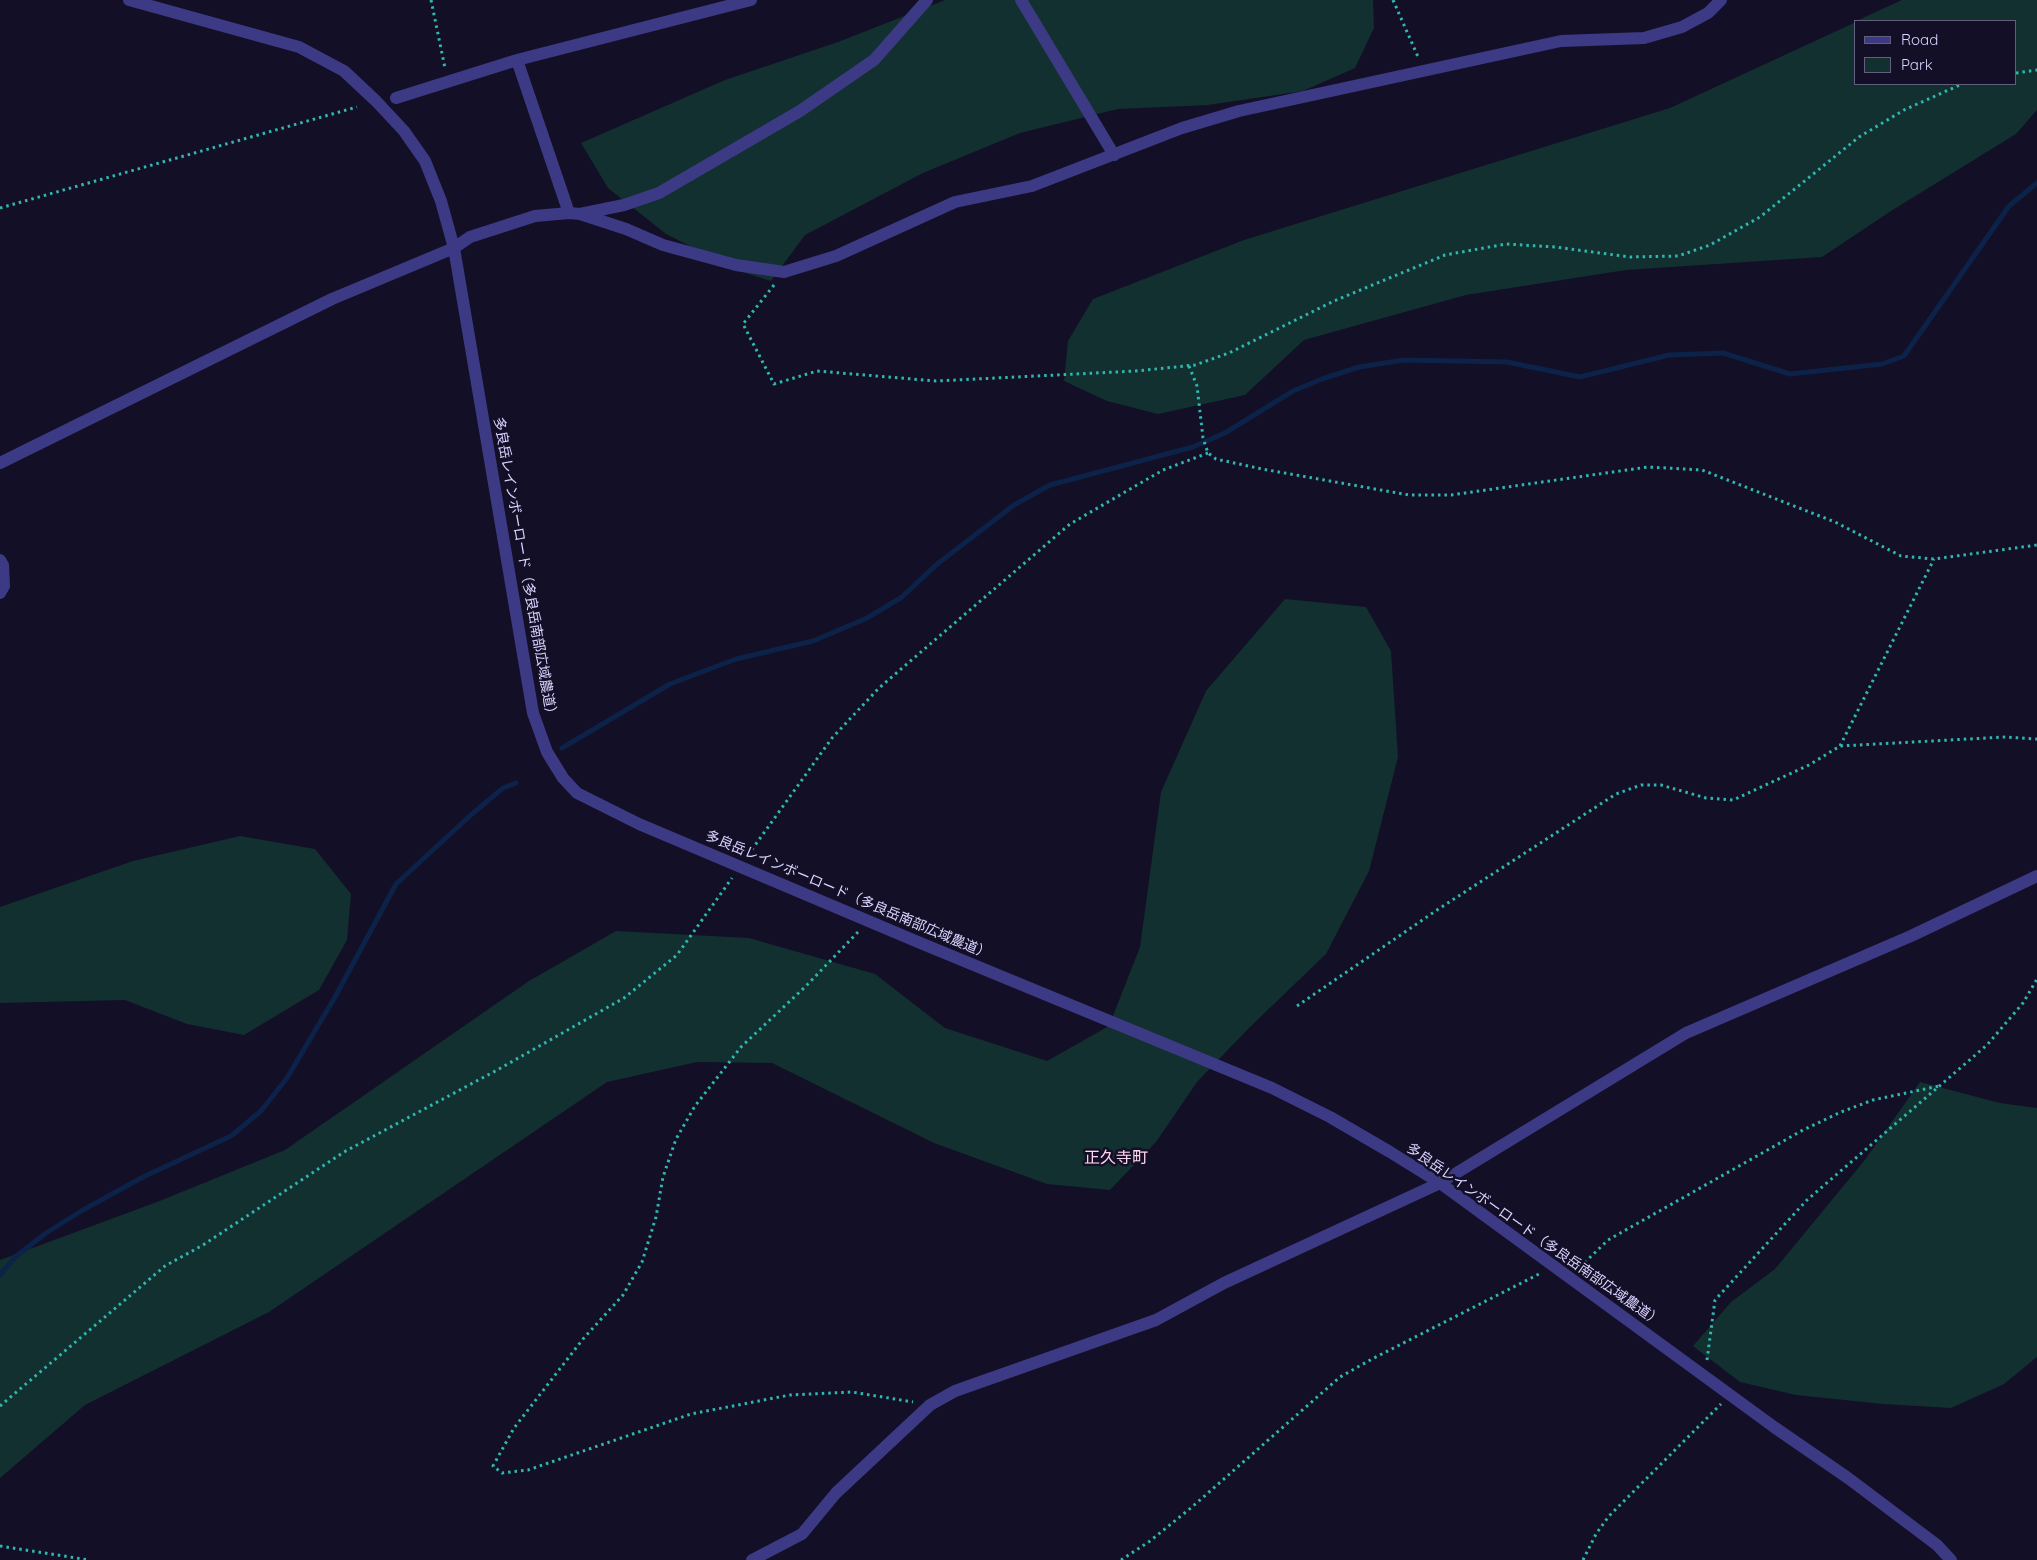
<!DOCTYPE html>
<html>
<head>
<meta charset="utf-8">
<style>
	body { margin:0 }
	#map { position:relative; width:2037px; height:1560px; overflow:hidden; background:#130f26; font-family:Quicksand,sans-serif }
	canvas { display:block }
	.legend { position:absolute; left:1854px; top:20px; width:162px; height:65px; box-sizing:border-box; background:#130f26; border:1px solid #625e7d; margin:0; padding:6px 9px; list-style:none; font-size:15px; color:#d9d4ff }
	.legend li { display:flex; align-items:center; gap:10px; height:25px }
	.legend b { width:25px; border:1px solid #625e7d }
</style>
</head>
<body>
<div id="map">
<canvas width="2037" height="1560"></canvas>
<ul class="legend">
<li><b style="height:6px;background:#3d3a85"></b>Road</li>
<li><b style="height:14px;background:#12302f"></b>Park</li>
</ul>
</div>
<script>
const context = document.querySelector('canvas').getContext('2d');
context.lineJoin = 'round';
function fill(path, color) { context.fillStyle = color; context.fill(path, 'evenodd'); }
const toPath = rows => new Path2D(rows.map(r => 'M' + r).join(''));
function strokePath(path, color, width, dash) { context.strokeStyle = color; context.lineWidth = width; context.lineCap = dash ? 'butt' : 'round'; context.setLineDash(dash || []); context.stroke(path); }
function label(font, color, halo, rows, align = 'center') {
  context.font = font + ' Quicksand,"Noto Sans JP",sans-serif'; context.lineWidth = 5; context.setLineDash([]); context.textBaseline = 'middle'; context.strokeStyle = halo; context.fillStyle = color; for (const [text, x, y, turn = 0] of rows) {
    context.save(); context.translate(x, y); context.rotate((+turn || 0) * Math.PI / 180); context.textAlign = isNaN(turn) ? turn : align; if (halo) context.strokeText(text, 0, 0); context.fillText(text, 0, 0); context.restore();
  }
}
const green = toPath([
	[945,0,1373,0,1374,28,1355,68,1303,91,1208,105,1118,109,1020,133,923,173,805,235,771,281,739,271,666,234,608,188,581,143,725,80,838,42],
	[1902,0,2037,0,2037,110,2016,134,1891,211,1822,257,1626,270,1466,295,1304,340,1245,395,1158,414,1107,401,1064,381,1068,341,1093,299,1244,240,1670,108,1856,22,1856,84,2016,84,2016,21,1856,21],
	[1285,599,1366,607,1391,651,1398,757,1369,871,1326,954,1249,1028,1197,1082,1156,1142,1110,1190,1047,1184,934,1143,772,1063,697,1062,607,1082,269,1312,85,1405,0,1478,0,1260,157,1202,285,1150,529,981,616,931,749,938,875,974,945,1028,1047,1061,1109,1026,1140,947,1161,792,1206,691],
	[240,836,315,849,351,894,347,940,319,990,244,1035,187,1024,125,1000,0,1003,0,907,133,861],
	[1920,1082,2000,1103,2037,1108,2037,1357,2004,1384,1951,1408,1883,1404,1796,1395,1740,1382,1693,1346,1731,1302,1775,1269,1864,1161]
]);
const stream = toPath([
	[562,748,670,684,736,659,813,641,867,618,902,597,936,565,1014,505,1050,485,1193,447,1225,433,1293,391,1322,379,1359,367,1404,360,1507,362,1580,377,1669,355,1723,353,1790,374,1882,364,1904,356,2009,206,2037,183],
	[0,1275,15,1257,46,1233,83,1210,143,1177,231,1136,261,1111,287,1078,335,997,396,884,472,814,503,788,516,783]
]);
const path = toPath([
	[431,0,445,68],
	[1393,0,1419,59],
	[2016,73,2037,70],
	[0,208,357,107],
	[774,285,743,324,774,384,817,371,936,381,1136,371,1195,365,1229,353,1334,301,1445,255,1506,244,1555,247,1630,257,1678,256,1710,245,1760,217,1859,137,1904,110,1962,84],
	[1189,366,1197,386,1203,438,1208,453,1216,459,1262,469,1409,495,1451,495,1648,467,1702,470,1835,522,1901,556,1934,559,2037,545],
	[1840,746,1934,559],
	[748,855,832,738,879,688,1070,524,1163,470,1208,453],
	[858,932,806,986,741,1047,695,1106,676,1139,663,1177,656,1217,642,1262,623,1295,583,1339,514,1428,493,1466,502,1473,528,1470,691,1414,790,1395,852,1392,913,1402],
	[1297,1006,1437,910,1616,794,1641,785,1661,785,1706,798,1733,800,1809,765,1840,746,2005,737,2037,739],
	[1580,1267,1608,1240,1803,1130,1841,1112,1873,1100,1939,1086],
	[1707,1360,1715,1300,1807,1200,1987,1045,2023,1003,2037,979],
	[0,1406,165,1266,203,1245,344,1152,499,1069,624,998,677,955,732,878],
	[0,1546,89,1560],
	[1121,1560,1150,1541,1192,1507,1340,1377,1372,1359,1541,1273],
	[1583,1560,1596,1534,1609,1516,1721,1404]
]);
const minor = toPath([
	[129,0,299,47,344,71,376,101,404,131,425,161,441,201,454,248,533,713,547,752,563,778,577,793,639,824,918,942,1272,1088,1330,1117,1390,1152,1440,1183,1774,1427,1848,1478,1937,1545,1951,1560],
	[1021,0,1114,155],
	[517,60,569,213],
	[396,98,517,60,751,0],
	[580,214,624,205,659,193,800,111,874,60,927,0],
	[0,463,332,299,454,248,470,237,535,216,569,213,580,214,626,229,663,245,736,265,784,272,836,256,955,202,1032,186,1182,128,1239,111,1561,41,1644,38,1682,27,1708,13,1721,0],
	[0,560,3,565,4,586,0,593],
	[752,1560,802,1534,836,1493,930,1405,955,1391,1156,1320,1224,1283,1440,1183,1686,1033,1911,936,2037,876]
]);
const streetNames = [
	["多良岳レインボーロード（多良岳南部広域農道）",525,569,80],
	["多良岳レインボーロード（多良岳南部広域農道）",848,895,23],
	["多良岳レインボーロード（多良岳南部広域農道）",1534,1235,35]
];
const quarterNames = [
	["正久寺町",1116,1158]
];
fill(green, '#12302f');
strokePath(stream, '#0c2248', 5);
strokePath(path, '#2fb8b0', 3, [2.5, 4]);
strokePath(minor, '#3d3a85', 12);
label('14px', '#d9d4ff', '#130f26', streetNames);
label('16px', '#ffd6f0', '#130f26', quarterNames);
</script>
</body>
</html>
